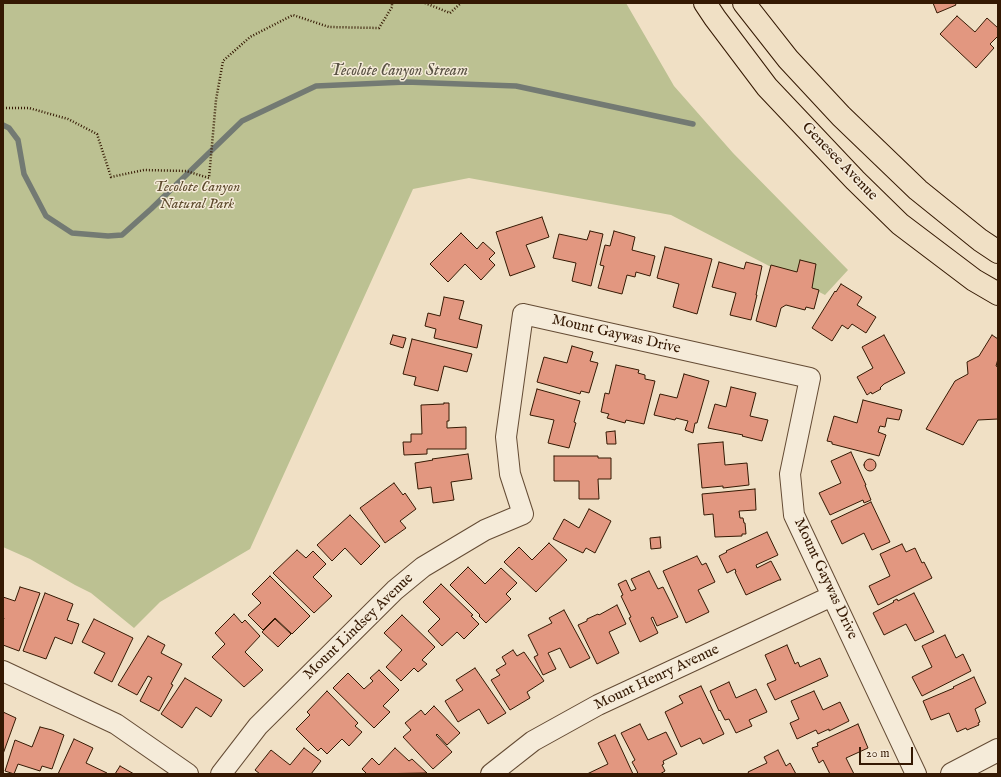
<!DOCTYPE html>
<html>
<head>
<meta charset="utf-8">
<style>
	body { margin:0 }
	#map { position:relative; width:1001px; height:777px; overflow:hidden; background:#f0e0c5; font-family:"IM FELL English",serif }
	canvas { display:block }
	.frame { position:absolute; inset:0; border:4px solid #351903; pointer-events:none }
	.scale { position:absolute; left:859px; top:747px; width:54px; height:18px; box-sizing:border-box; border:2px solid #351903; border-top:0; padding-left:5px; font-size:12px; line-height:14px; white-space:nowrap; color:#351903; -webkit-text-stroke:3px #f5ebd9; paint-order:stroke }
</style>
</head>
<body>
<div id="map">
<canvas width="1001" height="777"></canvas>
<div class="frame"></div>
<div class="scale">20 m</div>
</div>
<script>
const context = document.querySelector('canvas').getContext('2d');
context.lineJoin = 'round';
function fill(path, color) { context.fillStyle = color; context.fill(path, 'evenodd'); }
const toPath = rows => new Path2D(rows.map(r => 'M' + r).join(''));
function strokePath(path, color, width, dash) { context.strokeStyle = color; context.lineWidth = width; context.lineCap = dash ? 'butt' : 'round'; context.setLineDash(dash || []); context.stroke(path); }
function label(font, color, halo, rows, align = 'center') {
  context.font = font + ' "IM FELL English",serif'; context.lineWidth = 3; context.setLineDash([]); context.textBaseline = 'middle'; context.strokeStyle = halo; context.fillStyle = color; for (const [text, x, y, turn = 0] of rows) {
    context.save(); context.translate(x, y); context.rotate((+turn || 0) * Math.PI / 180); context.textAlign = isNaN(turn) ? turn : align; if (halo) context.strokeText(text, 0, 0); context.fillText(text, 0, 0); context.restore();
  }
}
const green = toPath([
	[3,3,626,3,674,86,733,153,848,270,825,295,671,215,469,178,413,189,250,549,160,602,134,628,91,593,75,585,30,559,3,547]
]);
const stream = toPath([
	[3,125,9,128,18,140,24,174,46,216,72,233,108,236,122,235,151,209,242,121,316,86,406,82,516,86,693,124]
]);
const building = toPath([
	[933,3,955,3,956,5,937,13,933,3],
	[957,16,975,32,987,18,998,28,998,36,990,44,994,48,976,68,940,34,957,16],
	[542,217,549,237,526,245,535,267,510,276,496,232,542,217],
	[590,231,603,234,591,286,572,281,576,263,553,258,559,234,587,240,590,231],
	[614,231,635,237,632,250,655,256,650,276,636,272,635,277,627,275,622,294,598,288,604,266,600,265,605,245,610,246,614,231],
	[461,233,477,249,483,242,495,253,489,259,495,265,481,280,465,264,448,282,430,264,461,233],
	[665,247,712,259,697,314,673,307,679,284,657,278,665,247],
	[800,260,816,264,812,288,819,290,814,309,806,307,805,310,786,305,781,308,776,327,756,321,771,265,797,272,800,260],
	[719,262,744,269,746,262,762,266,756,295,757,295,751,320,730,315,736,293,712,287,719,262],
	[841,284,862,297,857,305,876,317,866,333,852,324,848,329,842,325,832,341,812,328,835,291,836,292,841,284],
	[444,297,464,301,459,319,482,325,477,348,434,338,436,329,425,326,428,313,440,316,444,297],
	[393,335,406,338,403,348,390,344,393,335],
	[884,335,905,373,884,384,880,388,881,389,872,394,871,392,867,395,857,377,873,368,862,347,884,335],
	[992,335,998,339,998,359,996,366,998,367,998,419,978,420,963,445,926,429,955,381,968,374,967,362,979,356,992,335],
	[412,339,472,354,467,372,444,366,438,391,414,385,416,377,403,374,412,339],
	[572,346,593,352,590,361,598,363,589,393,581,391,580,394,537,382,544,357,567,363,572,346],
	[616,365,639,370,638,373,645,375,645,379,655,381,644,424,626,420,625,423,607,418,609,414,601,412,605,393,609,394,616,365],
	[684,374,709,381,697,423,695,423,693,433,685,430,688,421,676,418,675,420,654,415,660,394,677,398,684,374],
	[731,387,756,393,750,416,768,420,762,441,742,436,743,435,708,428,715,404,726,407,731,387],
	[537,389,580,401,574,422,576,423,569,448,548,443,554,420,530,415,537,389],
	[863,400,902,410,899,420,887,418,885,427,880,426,878,432,886,435,879,456,832,444,832,442,827,441,834,416,857,423,863,400],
	[444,403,449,403,449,421,447,421,447,428,466,427,466,449,427,449,427,454,404,455,403,442,411,442,411,434,422,434,421,405,444,404,444,403],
	[615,431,616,444,607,444,606,432,615,431],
	[723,442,725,465,747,463,749,485,723,488,723,486,702,488,698,444,723,442],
	[851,452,866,485,865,485,871,500,864,503,863,500,830,515,819,493,841,483,831,461,851,452],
	[468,454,472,479,451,482,454,500,433,503,431,487,418,489,415,463,433,460,432,459,468,454],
	[554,456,598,456,598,458,611,458,611,479,598,479,599,499,579,499,579,481,554,481,554,456],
	'864 465a6 6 0 1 1 12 0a6 6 0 1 1-12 0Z',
	[394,483,403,495,405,493,416,509,400,521,406,528,385,543,360,508,394,483],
	[755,489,756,510,739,511,740,518,743,518,744,523,745,523,746,534,742,534,742,536,715,537,713,514,704,515,702,494,755,489],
	[871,502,890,542,872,550,864,533,842,544,831,521,871,502],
	[589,509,611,521,595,553,586,548,583,553,553,539,564,519,579,528,589,509],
	[350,515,380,546,361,565,345,548,332,561,317,545,350,515],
	[767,532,778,555,756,565,757,568,771,561,781,580,779,580,746,595,735,572,736,572,735,569,727,573,719,556,727,552,726,551,767,532],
	[660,537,661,548,651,549,650,538,660,537],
	[549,543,567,560,536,592,504,562,519,547,532,560,549,543],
	[902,544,906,552,915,548,922,563,924,562,932,578,878,605,869,586,890,576,880,554,902,544],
	[297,550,306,558,313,551,326,564,313,577,332,596,314,613,273,573,297,550],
	[697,556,702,565,706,563,715,582,698,590,709,612,686,623,663,571,697,556],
	[468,567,485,584,501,568,517,583,506,594,511,599,486,623,479,616,480,615,450,585,468,567],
	[649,571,658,589,663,587,678,617,657,626,653,617,651,618,658,633,640,642,629,618,631,617,621,596,623,595,618,584,626,580,631,591,636,589,631,579,649,571],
	[270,576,310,616,292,634,275,618,263,630,248,615,261,603,252,594,270,576],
	[441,584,473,615,471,616,479,624,464,639,457,632,442,646,428,631,440,619,423,602,441,584],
	[20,587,40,593,19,651,3,645,3,621,4,618,3,617,3,597,15,601,20,587],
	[45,593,73,604,67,620,79,624,72,644,55,637,46,659,23,651,45,593],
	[914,593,934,632,915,641,906,624,884,635,873,613,894,602,893,601,897,599,898,601,914,593],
	[617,605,626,624,609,632,619,653,597,664,578,625,587,621,587,619,598,614,599,615,617,605],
	[564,610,590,658,570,668,560,648,548,653,556,669,543,675,534,657,538,655,528,635,552,623,549,618,564,610],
	[234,614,242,623,245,620,260,636,245,652,263,670,244,687,212,657,225,644,215,633,234,614],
	[402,615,435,647,422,660,427,664,418,672,414,668,401,681,386,667,402,650,384,633,402,615],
	[94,619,133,638,112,682,94,673,105,653,82,642,94,619],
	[275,619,291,634,278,647,262,632,275,619],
	[945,635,956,658,963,654,971,671,922,696,912,677,932,667,922,646,945,635],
	[148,636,165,645,161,653,182,664,171,684,173,685,159,711,140,701,152,678,148,676,137,695,118,685,148,636],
	[787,645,795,664,798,662,800,667,820,658,828,676,775,700,767,684,776,680,765,655,787,645],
	[513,650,517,656,524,652,544,681,527,692,530,698,510,710,491,680,500,675,496,670,506,664,502,657,513,650],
	[475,668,506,713,488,724,479,709,458,722,445,701,463,690,456,680,475,668],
	[379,670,399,690,383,706,390,712,374,728,333,688,348,673,364,689,373,681,370,678,379,670],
	[974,677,986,703,975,709,980,722,978,723,979,725,967,730,966,728,957,732,949,713,931,720,923,701,954,688,953,687,974,677],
	[185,678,222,700,211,717,196,707,182,728,161,714,185,678],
	[729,682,736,698,756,689,767,712,749,720,752,726,736,733,729,719,725,720,720,710,719,711,710,691,729,682],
	[701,686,724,734,703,744,700,738,681,747,665,712,683,703,679,696,701,686],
	[327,691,358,723,355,726,362,732,349,746,342,739,327,754,321,748,318,751,296,729,310,715,307,712,327,691],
	[814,691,823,710,840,702,849,721,829,731,829,729,818,734,816,730,797,739,790,723,799,719,791,701,814,691],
	[434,706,460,733,447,745,437,734,436,735,452,752,433,769,403,737,411,730,405,723,421,710,425,715,434,706],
	[3,712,16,718,3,754,3,712],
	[640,724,648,740,666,732,677,754,663,761,664,764,662,765,665,771,660,774,638,774,637,771,632,762,635,760,621,733,640,724],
	[858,724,868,748,846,758,854,774,830,774,823,760,819,763,812,748,818,746,817,743,858,724],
	[40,727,52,730,64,735,52,769,42,766,40,771,18,764,14,774,5,771,15,740,32,747,40,727],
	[615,735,633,774,587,774,608,764,598,743,615,735],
	[74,739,93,748,86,763,107,773,107,774,58,774,74,739],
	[304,748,321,761,311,774,260,774,255,770,271,750,290,765,304,748],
	[395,748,409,761,412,759,427,773,367,774,362,769,372,758,379,765,395,748],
	[778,750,786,766,790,763,796,774,749,774,748,772,767,763,764,757,778,750],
	[120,766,134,774,115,774,120,766]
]);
const path = toPath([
	[425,3,450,13,461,3],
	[3,108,29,108,68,119,97,134,111,177,144,170,186,171,209,178,216,100,223,61,250,37,293,15,329,27,379,28,392,7,392,3]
]);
const minor = toPath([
	[3,671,116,724,188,774],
	[221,774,258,726,395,590,423,567,485,530,523,514,510,474,506,437,523,314,810,378,790,474,794,515,916,774],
	[491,774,533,741,598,705,832,596]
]);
const tertiary = toPath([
	[952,774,998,750]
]);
const primary = toPath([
	[705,3,715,18,767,87,855,180,900,224,974,280,998,294],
	[744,3,788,59,841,116,918,190,980,240,998,252]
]);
const streetNames = [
	["Genesee Avenue",839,162,46],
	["Mount Gaywas Drive",616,335,13],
	["Mount Gaywas Drive",825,579,65],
	["Mount Lindsey Avenue",359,627,-44],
	["Mount Henry Avenue",657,678,-25]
];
const parkNames = [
	["Tecolote Canyon",197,188],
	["Natural Park",197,205]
];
const waterNames = [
	["Tecolote Canyon Stream",399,72]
];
fill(green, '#bcc192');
strokePath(stream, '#737a73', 5.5);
fill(building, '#e29780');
strokePath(building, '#351903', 1);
strokePath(minor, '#644b34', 22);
strokePath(tertiary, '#644b34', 24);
strokePath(primary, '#351903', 24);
strokePath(path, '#351903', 2.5, [1, 2]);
strokePath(minor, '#f5ebd9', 20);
strokePath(tertiary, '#f5ebd9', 22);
strokePath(primary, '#f0e0c5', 22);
label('15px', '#351903', '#f5ebd9', streetNames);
label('italic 15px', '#5e4b2e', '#f5ebd9', parkNames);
label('italic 16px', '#595244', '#f5ebd9', waterNames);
</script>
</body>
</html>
